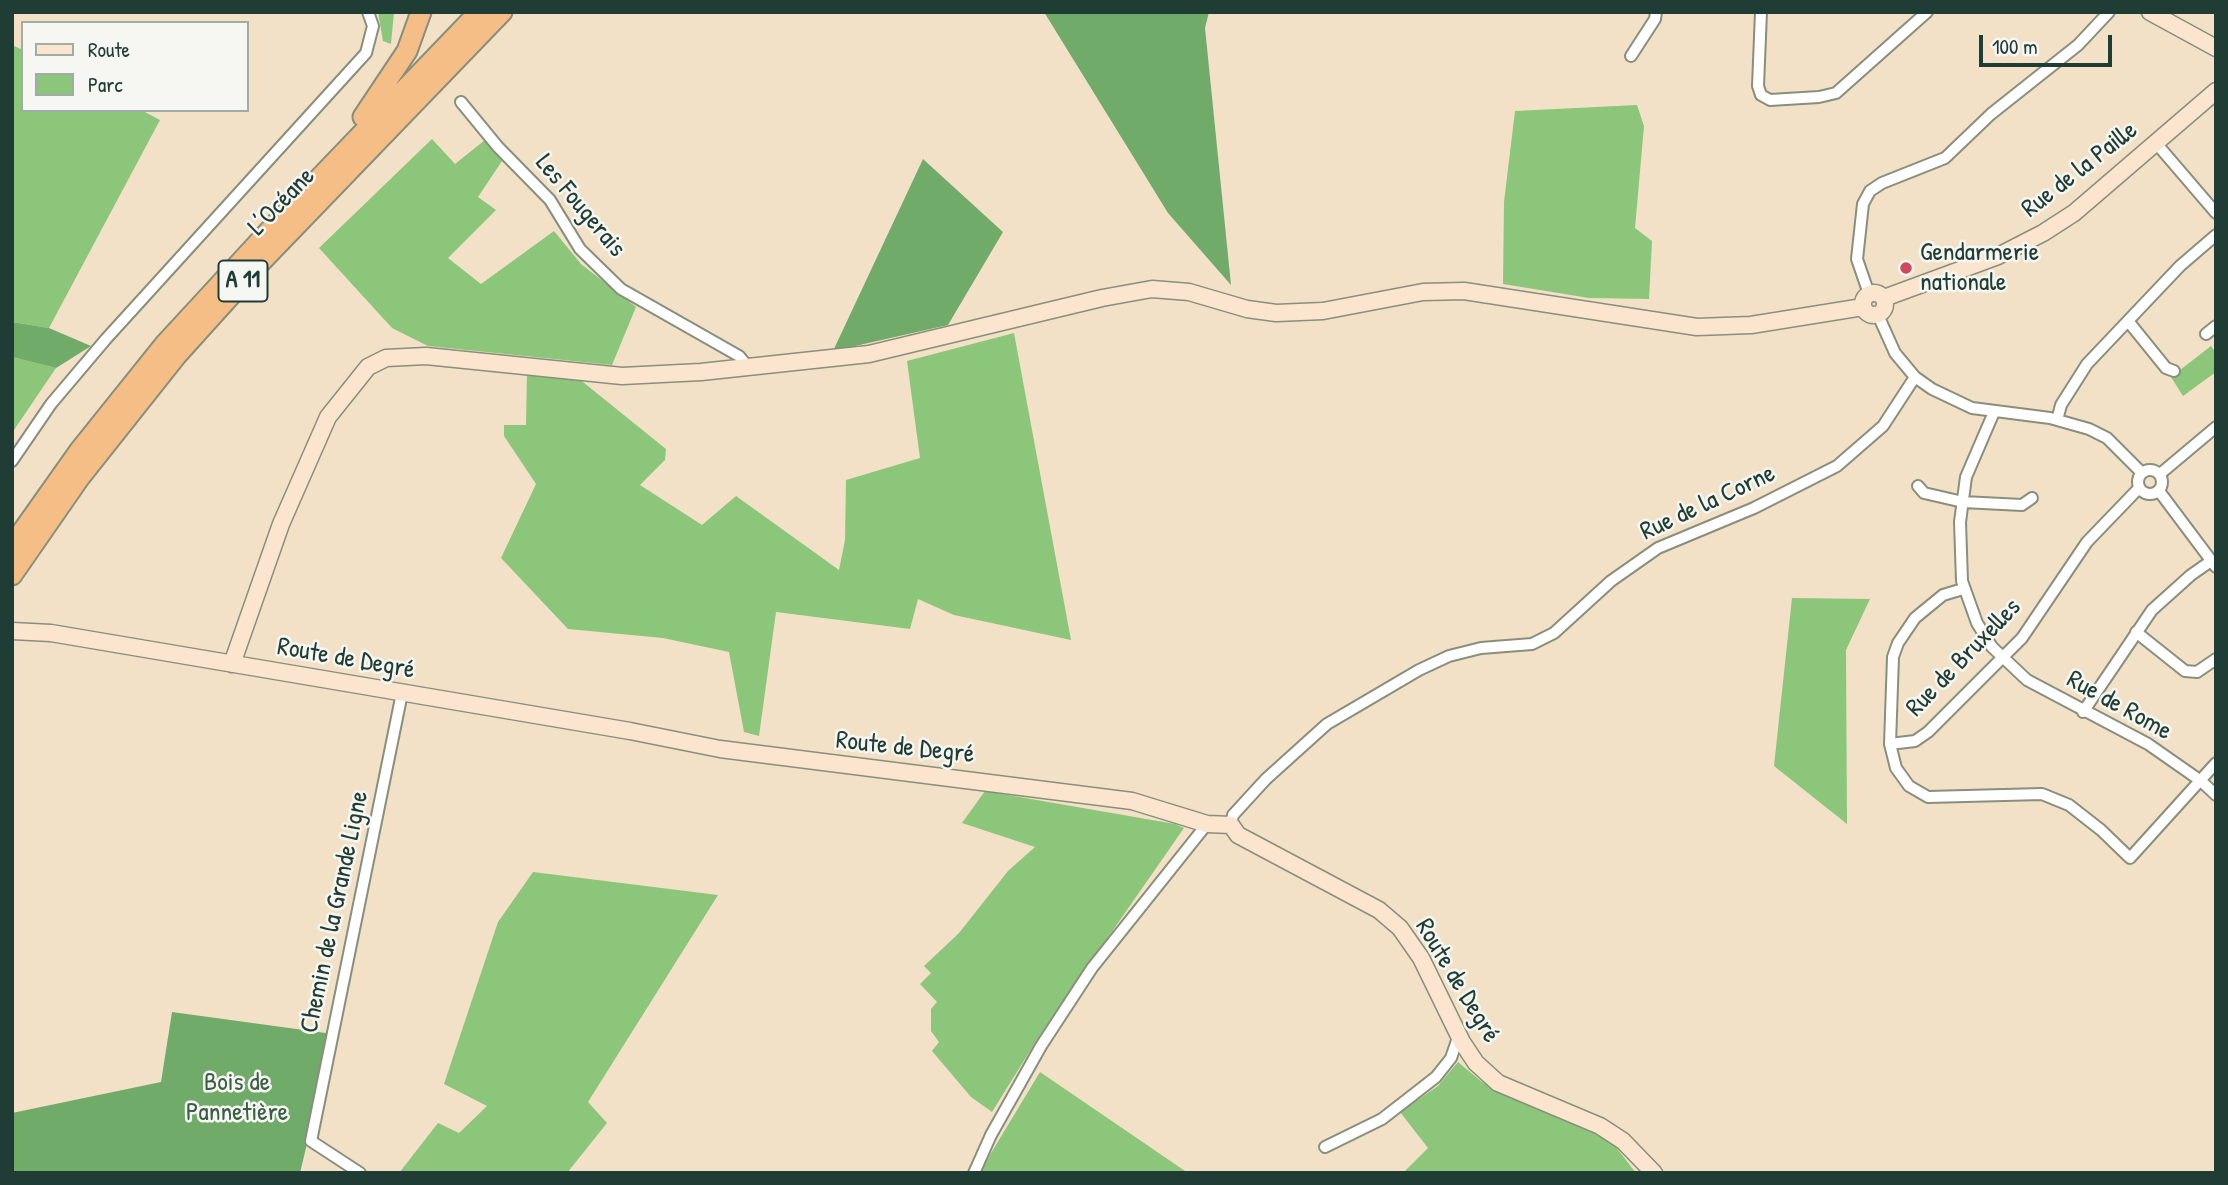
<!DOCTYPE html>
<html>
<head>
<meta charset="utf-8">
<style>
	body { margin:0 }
	#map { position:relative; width:2228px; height:1185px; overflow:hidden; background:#f2e1c6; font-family:"Patrick Hand",sans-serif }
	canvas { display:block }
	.frame { position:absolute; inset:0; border:14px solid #1f3d34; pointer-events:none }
	.legend { position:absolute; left:21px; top:21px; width:228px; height:91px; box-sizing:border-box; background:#f6f6f2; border:2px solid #a0aca6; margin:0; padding:9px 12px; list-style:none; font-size:21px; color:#1f3d34 }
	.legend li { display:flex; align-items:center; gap:14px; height:35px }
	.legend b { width:35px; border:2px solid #a0aca6 }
	.scale { position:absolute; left:1979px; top:35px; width:133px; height:32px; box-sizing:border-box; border:4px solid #1f3d34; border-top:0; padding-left:9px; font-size:21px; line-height:24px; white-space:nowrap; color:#1f3d34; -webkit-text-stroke:5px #f6f6f2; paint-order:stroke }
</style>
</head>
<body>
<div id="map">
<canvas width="2228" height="1185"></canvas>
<div class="frame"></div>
<ul class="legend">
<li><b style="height:9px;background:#fbe5cf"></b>Route</li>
<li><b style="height:19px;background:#8cc67a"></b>Parc</li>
</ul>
<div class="scale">100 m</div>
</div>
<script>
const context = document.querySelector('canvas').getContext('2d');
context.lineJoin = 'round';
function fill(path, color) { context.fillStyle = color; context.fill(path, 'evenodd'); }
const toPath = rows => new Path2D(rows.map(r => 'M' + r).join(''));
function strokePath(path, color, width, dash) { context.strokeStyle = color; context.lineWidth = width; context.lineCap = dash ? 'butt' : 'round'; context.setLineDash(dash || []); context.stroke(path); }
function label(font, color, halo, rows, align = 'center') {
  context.font = font + ' "Patrick Hand",sans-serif'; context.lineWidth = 5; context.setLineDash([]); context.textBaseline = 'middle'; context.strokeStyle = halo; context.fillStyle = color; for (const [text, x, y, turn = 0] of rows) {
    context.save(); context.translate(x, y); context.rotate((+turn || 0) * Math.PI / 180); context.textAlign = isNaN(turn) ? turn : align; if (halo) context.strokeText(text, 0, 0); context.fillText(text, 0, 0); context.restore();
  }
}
const green = toPath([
	[378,12,394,12,391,44,383,41],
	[12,45,23,50,23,110,141,110,160,120,49,328,12,322],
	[1637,105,1644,126,1635,228,1652,241,1649,299,1589,298,1503,284,1504,202,1515,111],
	[432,139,455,164,485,140,502,161,478,197,496,210,448,258,481,284,554,231,581,264,636,307,612,365,428,346,392,328,319,248],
	[1014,333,1071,640,954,615,918,599,910,629,776,612,759,736,744,732,729,652,663,638,568,629,501,558,536,484,504,436,504,425,526,425,527,373,578,378,666,449,665,460,640,485,702,525,736,496,839,570,845,540,846,480,920,458,907,361],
	[2211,346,2216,353,2216,372,2183,396,2171,377],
	[12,357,56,368,12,433],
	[1792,598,1870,599,1846,650,1847,824,1774,766],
	[985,791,1175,824,1184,828,1040,1035,992,1112,971,1097,932,1051,939,1042,931,1031,931,1009,937,1002,920,984,931,973,924,966,959,933,1008,871,1035,847,962,823],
	[533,872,718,895,588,1102,607,1123,567,1173,399,1173,438,1123,459,1133,487,1106,444,1084,498,922],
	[1458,1062,1482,1082,1612,1142,1636,1173,1403,1173,1428,1148,1400,1112,1438,1086],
	[1040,1072,1188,1173,979,1173]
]);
const forest = toPath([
	[1044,12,1209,12,1205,28,1231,285,1168,213],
	[923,159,1003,232,948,325,833,351],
	[12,322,49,328,91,346,56,368,12,357],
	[172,1012,333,1034,300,1173,12,1173,12,1113,161,1082]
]);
const street = toPath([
	[1761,12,1758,86,1761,95,1770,100,1819,97,1836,93,1927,12],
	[1631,56,1655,19,1656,12],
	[461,102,498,147,550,200,580,249,621,289,739,356,748,367],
	[2156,143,2216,213],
	[1869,294,1857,259,1863,204,1870,191,1882,183,1945,158,1991,114,2078,45,2109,12],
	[1878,315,1895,353,1915,377,1932,389,1972,408,2050,418,2089,429,2107,438,2142,473],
	[2128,321,2166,368,2174,371],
	[2206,334,2216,326],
	[1994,412,1966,477,1960,522,1962,581,1977,623,1992,647,2027,680,2148,744,2201,781,2216,795],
	[2057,420,2061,405,2087,364,2180,266,2216,235],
	[12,461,51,404,106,339,366,53,373,26,368,12],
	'2138 482a12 12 0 1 1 24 0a12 12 0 1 1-24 0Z',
	[2160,474,2216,427],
	[1918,486,1924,493,1963,502,2022,505,2032,498],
	[2159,491,2216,567],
	[1963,589,1943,595,1915,618,1898,643,1893,657,1890,744,1896,768,1909,786,1928,797,2042,794,2069,805,2101,830,2130,858,2216,763],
	[2136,632,2185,671,2197,672,2216,659],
	[2083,712,2152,610,2191,575,2211,561],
	[1890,744,1915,741,1928,732,2022,638,2087,542,2139,488],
	[1231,825,1233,815,1266,779,1327,724,1419,670,1449,656,1481,648,1532,644,1554,633,1611,581,1658,548,1754,508,1837,466,1883,426,1915,377],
	[1325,1147,1382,1119,1436,1077,1451,1058,1459,1035],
	[360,1173,311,1141,402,693],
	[974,1173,991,1135,1041,1046,1092,968,1207,824]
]);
const secondary = toPath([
	[2150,12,2216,48],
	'1863 304a11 11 0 1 1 22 0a11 11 0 1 1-22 0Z',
	[1884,298,1998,256,2043,233,2074,213,2216,91],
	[12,631,51,633,630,731,720,749,1132,801,1207,824,1231,825,1238,835,1379,910,1400,928,1421,958,1462,1042,1476,1063,1498,1083,1600,1126,1623,1141,1654,1173],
	[232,664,281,524,328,417,368,367,386,358,426,356,622,376,701,372,869,354,1102,298,1152,289,1189,292,1247,309,1276,313,1323,311,1423,292,1464,291,1697,327,1751,325,1863,307]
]);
const highway = toPath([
	[363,117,407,51,421,12],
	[12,546,80,450,165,344,283,216,479,12],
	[12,575,80,477,176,356,259,264,502,12]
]);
const markers = [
	[1906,268,7,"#d1495b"]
];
const shields = [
	[243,281,49]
];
const shieldNames = [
	["A 11",243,281]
];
const streetNames = [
	["Rue de la Paille",2080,170,-38],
	["L’Océane",282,202,-46],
	["Les Fougerais",580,206,50],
	["Rue de la Corne",1708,503,-25],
	["Rue de Bruxelles",1964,658,-46],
	["Route de Degré",346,659,10],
	["Rue de Rome",2119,706,29],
	["Route de Degré",905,748,6],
	["Chemin de la Grande Ligne",335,912,-78],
	["Route de Degré",1457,981,59]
];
const poiNames = [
	["Gendarmerie",1920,253],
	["nationale",1920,283]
];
const parkNames = [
	["Bois de",237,1083],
	["Pannetière",237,1113]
];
fill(green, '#8cc67a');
fill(forest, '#71ab6a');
strokePath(street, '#888f7d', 14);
strokePath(secondary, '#888f7d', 19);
strokePath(highway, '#888f7d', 23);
strokePath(street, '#fff', 10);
strokePath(secondary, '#fbe5cf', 16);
strokePath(highway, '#f6be87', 19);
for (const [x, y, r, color] of markers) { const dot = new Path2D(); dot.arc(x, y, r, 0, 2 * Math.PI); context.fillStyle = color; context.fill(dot); strokePath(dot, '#f6f6f2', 2.5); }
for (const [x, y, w] of shields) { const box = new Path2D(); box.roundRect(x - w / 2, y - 20.5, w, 41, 5); context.fillStyle = '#f6f6f2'; context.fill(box); strokePath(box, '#1f3d34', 2); }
label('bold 24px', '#1f3d34', null, shieldNames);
label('26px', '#1f3d34', '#f6f6f2', streetNames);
label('26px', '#1f3d34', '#f6f6f2', poiNames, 'left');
label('26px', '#3a5f46', '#f6f6f2', parkNames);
</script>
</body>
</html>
